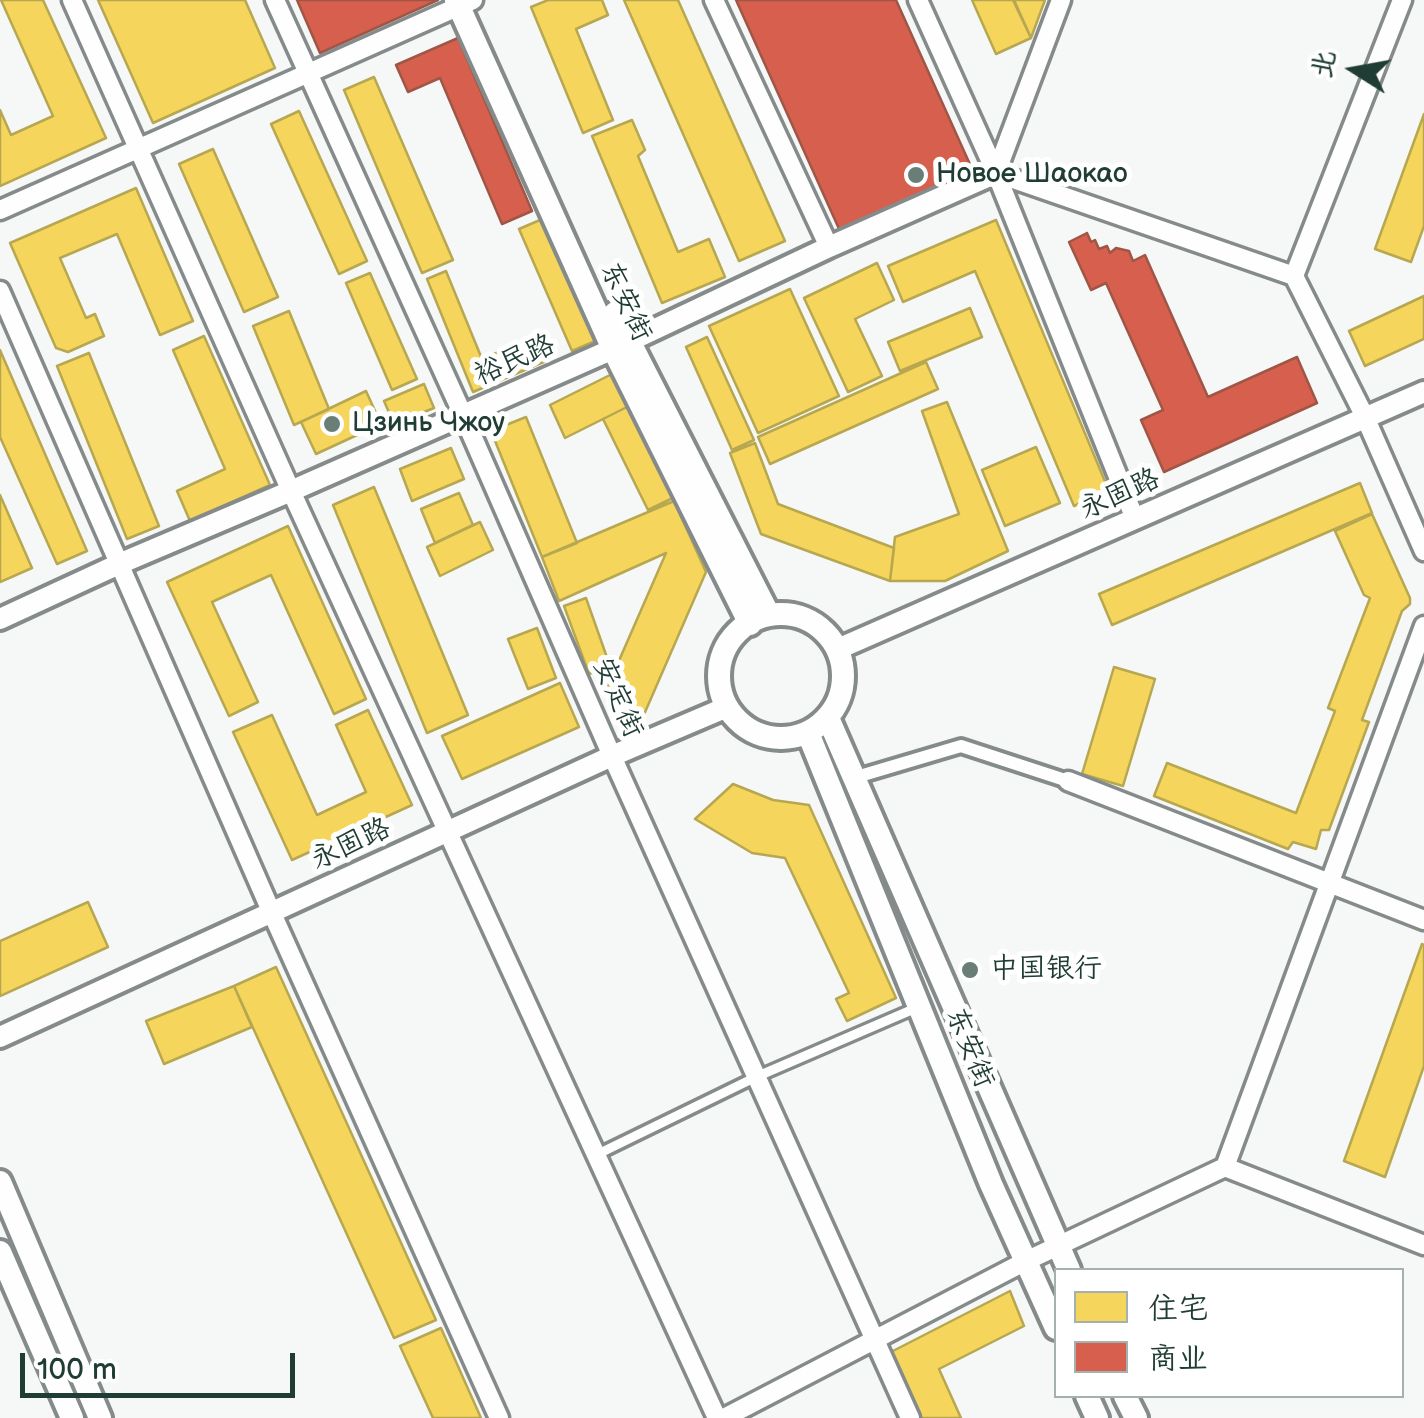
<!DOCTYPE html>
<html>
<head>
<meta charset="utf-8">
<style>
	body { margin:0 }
	#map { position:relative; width:1424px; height:1418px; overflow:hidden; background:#f6f7f7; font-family:"Balsamiq Sans","LXGW WenKai TC",sans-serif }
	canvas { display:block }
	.legend { position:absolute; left:1054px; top:1268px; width:350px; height:130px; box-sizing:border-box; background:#fff; border:2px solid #a5b1ae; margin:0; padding:12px 18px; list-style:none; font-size:30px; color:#1f3d34 }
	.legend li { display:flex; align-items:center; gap:20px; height:50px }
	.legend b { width:50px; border:2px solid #a5b1ae }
	.north { position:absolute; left:1304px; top:20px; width:100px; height:100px; -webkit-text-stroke:8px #fff; paint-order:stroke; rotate:281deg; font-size:28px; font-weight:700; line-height:40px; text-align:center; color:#1f3d34 }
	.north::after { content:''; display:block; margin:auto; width:35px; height:45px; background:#1f3d34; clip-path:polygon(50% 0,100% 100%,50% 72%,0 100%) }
	.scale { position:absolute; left:20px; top:1353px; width:275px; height:45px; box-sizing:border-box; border:5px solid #1f3d34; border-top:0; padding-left:12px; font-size:30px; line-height:35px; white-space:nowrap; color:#1f3d34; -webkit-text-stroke:8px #fff; paint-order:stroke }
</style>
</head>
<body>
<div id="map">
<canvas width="1424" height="1418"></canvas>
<ul class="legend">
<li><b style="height:28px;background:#f6d55c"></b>住宅</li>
<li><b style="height:28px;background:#d6604d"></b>商业</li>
</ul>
<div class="north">北</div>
<div class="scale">100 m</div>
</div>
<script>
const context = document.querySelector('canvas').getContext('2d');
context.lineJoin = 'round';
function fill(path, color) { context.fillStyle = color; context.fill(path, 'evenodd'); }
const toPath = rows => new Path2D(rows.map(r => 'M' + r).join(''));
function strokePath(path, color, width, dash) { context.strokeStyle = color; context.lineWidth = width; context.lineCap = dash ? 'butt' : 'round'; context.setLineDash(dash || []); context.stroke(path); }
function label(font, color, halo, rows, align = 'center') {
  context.font = font + ' "Balsamiq Sans","LXGW WenKai TC",sans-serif'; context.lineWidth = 10; context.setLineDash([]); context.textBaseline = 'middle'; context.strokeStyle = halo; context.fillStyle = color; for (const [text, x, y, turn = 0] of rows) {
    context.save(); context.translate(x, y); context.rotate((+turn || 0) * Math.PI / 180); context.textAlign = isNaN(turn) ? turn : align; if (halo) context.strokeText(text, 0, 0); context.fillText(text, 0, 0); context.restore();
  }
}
const homes = toPath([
	[1,0,43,0,106,138,0,186,0,110,11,135,53,116,1,0],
	[98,0,245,0,275,68,153,123,98,0],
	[548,0,602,0,608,15,576,29,613,120,583,133,531,7,548,0],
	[624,0,678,0,785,241,739,261,624,0],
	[972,0,1013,0,1031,38,996,54,972,0],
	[1014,0,1045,0,1031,38,1014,0],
	[374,77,453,260,422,273,344,90,374,77],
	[299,111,367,261,339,274,271,124,299,111],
	[1424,114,1424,226,1411,262,1375,249,1424,114],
	[632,120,645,150,638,156,678,252,709,239,725,277,662,303,592,136,632,120],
	[213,149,278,297,244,312,179,164,213,149],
	[136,188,193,321,160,335,117,234,60,258,86,318,95,314,104,336,68,352,56,348,10,243,136,188],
	[547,217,600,339,572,351,519,229,547,217],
	[996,220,1109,491,1074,506,975,271,903,302,888,266,996,220],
	[877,263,894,300,855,319,882,376,848,392,804,298,877,263],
	[446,271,482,359,535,337,546,361,473,392,427,279,446,271],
	[370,273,417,379,392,390,346,283,370,273],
	[790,289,839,396,758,433,709,326,790,289],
	[1424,296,1424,339,1365,366,1349,331,1424,296],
	[970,308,982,337,900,371,888,342,970,308],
	[289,311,329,409,294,425,253,326,289,311],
	[204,336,270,485,190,521,177,491,225,469,173,350,204,336],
	[707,337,754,440,732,450,686,347,707,337],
	[0,350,87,551,57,564,0,437,0,350],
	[89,353,159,526,127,539,57,366,89,353],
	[926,362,938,389,770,464,758,437,926,362],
	[614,373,629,406,565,438,550,405,614,373],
	[424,384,434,408,394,424,384,401,424,384],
	[366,391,381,424,316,454,301,422,366,391],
	[947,402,1008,551,945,581,890,581,895,537,959,514,922,411,947,402],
	[629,406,675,497,648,510,603,419,629,406],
	[526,417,577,543,542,557,491,431,526,417],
	[755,443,778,504,894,548,890,581,761,534,730,453,755,443],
	[1036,447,1060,503,1005,526,982,470,1036,447],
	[451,448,464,479,412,501,400,469,451,448],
	[1360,483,1372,513,1112,625,1099,594,1360,483],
	[374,487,468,715,427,733,333,505,374,487],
	[459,493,473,525,435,543,421,509,459,493],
	[0,495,32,568,0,582,0,495],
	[674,501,706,572,639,726,619,718,607,688,666,553,559,601,542,557,674,501],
	[1372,514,1410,598,1410,604,1402,611,1362,720,1369,722,1329,830,1321,830,1316,849,1293,842,1288,849,1154,796,1167,763,1296,813,1335,711,1328,708,1370,598,1364,595,1335,531,1372,514],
	[480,522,493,550,440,576,427,547,480,522],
	[288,526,366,699,334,714,271,575,212,602,258,702,229,716,167,582,288,526],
	[586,598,610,666,589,674,564,606,586,598],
	[537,628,556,678,528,689,508,639,537,628],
	[1114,667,1155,679,1123,786,1082,774,1114,667],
	[560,683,579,727,462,779,442,736,560,683],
	[368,710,412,805,292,860,233,732,272,715,317,815,366,792,336,725,368,710],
	[733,784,773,800,809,805,896,998,847,1021,836,999,849,993,785,858,752,853,695,819,733,784],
	[88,902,108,947,0,996,0,941,88,902],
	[1422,944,1424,945,1424,1066,1385,1177,1344,1161,1422,944],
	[276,967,436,1320,394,1338,234,986,276,967],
	[234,986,252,1027,164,1064,146,1021,234,986],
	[1010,1291,1024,1326,939,1369,961,1418,919,1418,889,1353,1010,1291],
	[441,1328,481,1418,433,1418,400,1346,441,1328]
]);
const shops = toPath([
	[297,0,438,0,320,53,297,0],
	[736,0,896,0,973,171,840,231,736,0],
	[458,38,532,211,502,224,440,78,408,92,396,65,458,38],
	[1087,233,1091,242,1095,240,1099,249,1107,246,1110,253,1116,248,1129,251,1133,261,1145,255,1208,397,1297,357,1317,403,1164,472,1141,420,1163,410,1106,283,1091,290,1069,242,1087,233]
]);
const service = toPath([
	[596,1155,756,1077,916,1008]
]);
const pedestrian = toPath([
	[853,778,961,746,1068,781]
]);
const minor = toPath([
	[72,0,291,491,717,1418],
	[275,0,463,415,612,756,910,1418],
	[714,0,829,247],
	[918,0,996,173,1135,519],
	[1061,0,996,173,1294,276,1402,0],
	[0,210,473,0],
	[1294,276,1365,417,1424,551],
	[0,291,271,911,499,1418],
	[1068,781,1424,920],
	[1225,1167,1424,1245],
	[724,1418,1026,1261,1225,1167,1424,626]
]);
const tertiary = toPath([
	[0,619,119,564,291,491,613,349,829,247,996,173],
	[838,649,1424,392],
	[0,1037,612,756,727,707]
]);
const secondary = toPath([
	[456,0,613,349,750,624],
	[615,313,768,613],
	'719 676a62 62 0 1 1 124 0a62 62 0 1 1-124 0Z',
	[828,718,1069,1270],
	[808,733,991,1184,1056,1328],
	[0,1182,100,1418],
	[0,1252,72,1418],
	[1087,1396,1097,1418],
	[1125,1396,1136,1418]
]);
const markers = [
	[916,175,10,"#6a7e78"],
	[332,424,10,"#6a7e78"],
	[970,970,10,"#6a7e78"]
];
const poiNames = [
	["Новое Шаокао",936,175],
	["Цзинь Чжоу",352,424],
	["中国银行",990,970]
];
const streetNames = [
	["东安街",625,302,65],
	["裕民路",515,361,-24],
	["永固路",1120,495,-24],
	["安定街",617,698,66],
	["永固路",351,845,-25],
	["东安街",969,1048,68]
];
fill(homes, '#f6d55c');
strokePath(homes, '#b6a750', 2.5);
fill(shops, '#d6604d');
strokePath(shops, '#9f5646', 2.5);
strokePath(service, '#858b8a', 16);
strokePath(pedestrian, '#858b8a', 20);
strokePath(minor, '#858b8a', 25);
strokePath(tertiary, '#858b8a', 28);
strokePath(secondary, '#858b8a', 30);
strokePath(service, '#fefefe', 9);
strokePath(pedestrian, '#fefefe', 12);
strokePath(minor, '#fefefe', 18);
strokePath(tertiary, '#fefefe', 20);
strokePath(secondary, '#fefefe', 22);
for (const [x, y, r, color] of markers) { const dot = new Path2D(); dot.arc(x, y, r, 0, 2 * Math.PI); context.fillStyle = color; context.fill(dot); strokePath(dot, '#fff', 4); }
label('28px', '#1f3d34', '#fff', poiNames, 'left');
label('28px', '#1f3d34', '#fff', streetNames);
</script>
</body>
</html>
